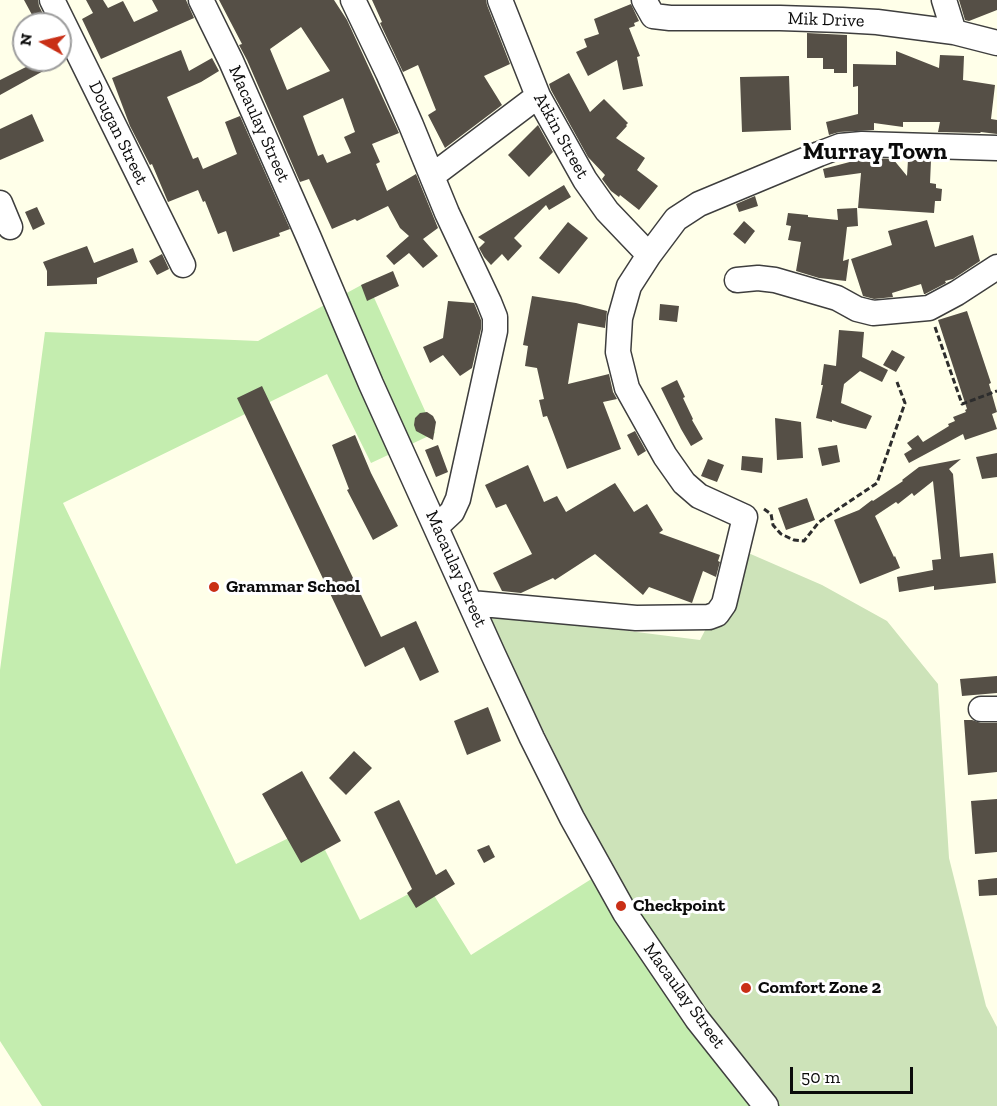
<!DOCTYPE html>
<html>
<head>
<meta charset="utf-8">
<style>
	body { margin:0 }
	#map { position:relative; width:997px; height:1106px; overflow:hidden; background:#ffffe9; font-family:"Zilla Slab",serif }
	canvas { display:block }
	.north { position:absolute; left:12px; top:12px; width:60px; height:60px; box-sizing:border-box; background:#fff; border:2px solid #9d9d9d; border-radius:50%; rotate:278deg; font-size:16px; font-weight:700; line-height:24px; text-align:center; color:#0b0b0b }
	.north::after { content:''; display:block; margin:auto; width:21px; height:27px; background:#c92f16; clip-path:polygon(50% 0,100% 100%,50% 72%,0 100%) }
	.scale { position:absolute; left:790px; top:1067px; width:123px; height:27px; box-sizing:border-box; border:3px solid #0b0b0b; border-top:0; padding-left:8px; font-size:18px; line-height:21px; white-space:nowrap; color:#0b0b0b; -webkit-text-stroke:4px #fff; paint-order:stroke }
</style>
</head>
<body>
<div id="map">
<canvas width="997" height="1106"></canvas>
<div class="north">N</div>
<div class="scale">50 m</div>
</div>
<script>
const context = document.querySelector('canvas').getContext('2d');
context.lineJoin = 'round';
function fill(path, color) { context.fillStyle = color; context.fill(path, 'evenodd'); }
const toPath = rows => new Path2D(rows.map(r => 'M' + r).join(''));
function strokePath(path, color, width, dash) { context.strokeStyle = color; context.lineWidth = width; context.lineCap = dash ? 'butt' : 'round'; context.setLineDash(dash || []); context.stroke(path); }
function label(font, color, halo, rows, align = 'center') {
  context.font = font + ' "Zilla Slab",serif'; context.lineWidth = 6; context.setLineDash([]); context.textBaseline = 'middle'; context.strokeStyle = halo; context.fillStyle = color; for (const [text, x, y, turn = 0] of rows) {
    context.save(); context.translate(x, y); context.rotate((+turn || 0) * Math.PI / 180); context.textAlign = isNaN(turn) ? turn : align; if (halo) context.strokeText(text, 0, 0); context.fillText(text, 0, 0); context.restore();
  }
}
const green = toPath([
	[367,282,435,433,371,463,327,374,63,503,236,864,313,826,360,920,427,884,471,955,631,854,795,1106,42,1106,0,1041,0,670,45,332,258,341]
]);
const cemetery = toPath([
	[746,552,822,585,887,621,938,684,949,858,986,1006,997,1027,997,1106,782,1106,729,1045,604,854,486,613,700,640]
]);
const building = toPath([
	[24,0,38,0,39,6,48,24,37,24],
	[86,0,103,0,108,8,123,1,134,22,158,11,152,0,186,0,194,18,101,59,82,19,93,13],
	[219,0,334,0,347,20,399,133,372,144,380,162,376,164,387,191,416,174,438,228,423,239,438,256,423,268,409,253,394,265,386,256,409,236,400,228,388,206,357,221,355,219,332,229,309,179,300,182,247,60,239,45,242,44],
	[301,27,330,71,287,90,270,49],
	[343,98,355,132,344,137,351,153,327,163,323,154,318,156,303,116],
	[372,0,486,0,487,5,510,64,484,76,502,105,445,148,428,115,436,110,418,65,403,72,380,23,382,22],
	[959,0,997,0,997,10,969,21,965,20],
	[631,4,639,21,634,23,635,26,629,28,640,56,637,57,643,86,623,90,617,60,588,76,576,52,587,47,584,39,599,34,594,19],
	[807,33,847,35,847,73,834,73,834,69,823,69,823,58,807,58],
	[60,50,65,59,0,95,0,80,30,65,27,60,60,60],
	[181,50,189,71,212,58,219,71,201,82,167,97,193,159,198,157,203,169,237,154,225,122,240,116,290,229,279,233,280,236,233,252,226,231,218,234,205,201,203,202,198,190,168,202,152,164,150,165,130,126,112,78],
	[896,51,939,68,940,55,964,56,963,80,995,85,991,119,997,120,997,134,981,132,980,133,938,132,940,122,903,122,903,127,874,123,874,130,839,132,829,135,826,122,858,114,858,86,853,87,853,64,896,65],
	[569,73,590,112,604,99,628,123,626,125,627,126,616,138,645,158,637,170,658,186,639,210,620,195,619,197,611,191,602,179,605,175,588,157,551,90,549,84],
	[789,76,791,130,742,132,740,77],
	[32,114,44,141,0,160,0,129],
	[538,125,553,152,529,177,508,155],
	[865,158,893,159,907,176,908,160,931,160,930,183,936,184,936,188,942,189,941,201,935,201,934,213,858,208,861,173,825,178,823,169],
	[564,185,571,197,549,210,546,205,514,238,522,246,508,261,502,254,491,265,484,257,479,248,485,242,478,237],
	[755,196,758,206,739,212,736,204],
	[37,207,45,224,33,230,25,212],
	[857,208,858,226,847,227,843,261,849,259,846,281,819,278,796,271,801,242,788,240,791,226,786,225,788,213,808,215,808,217,838,220,837,209],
	[927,220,935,247,973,235,980,261,953,279,945,281,946,283,925,294,924,294,921,284,892,293,893,297,874,299,863,296,851,259,892,245,888,231],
	[744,221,755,231,745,244,733,234],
	[568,222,588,238,559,274,539,258],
	[87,246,94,263,133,248,138,262,97,278,97,284,47,286,47,271,43,262],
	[162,254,169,269,157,275,149,261],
	[393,271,399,286,367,301,361,285],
	[532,296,576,303,607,311,605,328,578,323,568,384,609,374,613,392,617,399,603,402,621,449,567,469,547,416,543,417,539,400,544,399,537,368,525,366,528,346,523,345],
	[448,301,474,303,481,320,481,329,472,368,460,376,443,355,430,363,423,347,443,338],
	[660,304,679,306,677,322,659,320],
	[967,311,991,383,989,384,997,412,992,414,997,429,965,440,963,434,909,463,904,454,912,449,907,443,918,435,923,442,949,426,948,424,955,421,953,417,966,412,965,410,967,409,938,320],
	[839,330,864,332,862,357,888,370,882,382,860,371,844,384,841,403,872,416,866,429,840,423,832,420,832,422,816,418,823,385,821,385,824,364,836,366],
	[892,350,905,357,896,372,883,365],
	[677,380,685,397,683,398,693,419,692,420,703,439,691,446,681,429,661,388],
	[262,386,381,637,416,621,439,672,420,681,404,647,365,667,237,398],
	[427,412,433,416,436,422,433,440,416,431,414,425,415,418,420,413],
	[775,418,801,422,803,458,777,460],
	[635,431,646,451,638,456,627,435],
	[355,435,371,473,398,526,373,540,347,490,349,489,332,445],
	[438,445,448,472,436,477,425,450],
	[837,445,840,462,822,466,818,448],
	[997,453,997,477,982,479,976,457],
	[742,456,763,458,762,473,741,470],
	[708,459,724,465,717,482,701,476],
	[961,459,949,469,953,474,960,557,993,553,996,583,934,590,934,586,899,592,897,577,933,570,932,560,941,559,933,481,914,496,912,493,898,504,896,502,875,516,894,557,895,556,900,568,860,584,834,520,859,510,872,500,873,501,903,481,902,480,919,467],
	[528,465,544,502,557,496,566,512,615,483,634,512,647,504,663,530,659,533,720,555,718,561,720,562,716,577,703,571,692,603,649,587,643,595,595,554,555,580,553,578,521,593,502,591,493,573,532,554,506,504,496,508,485,485],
	[807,498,815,520,786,530,778,508],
	[997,676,997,693,962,696,960,679],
	[488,707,501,741,467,755,454,721],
	[964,720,972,720,981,723,997,723,997,772,968,775],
	[354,751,372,768,346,795,329,778],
	[302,771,341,841,301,863,262,794],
	[997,799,997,852,975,854,971,801],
	[399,800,436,875,446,869,455,884,416,908,407,893,412,889,374,812],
	[489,845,495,857,484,863,477,850],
	[997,878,997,895,979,896,978,880]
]);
const path = toPath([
	[935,327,962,404,997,391],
	[764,509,771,514,773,525,781,534,794,540,804,541,819,522,877,483,905,403,897,382]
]);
const minor = toPath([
	[52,0,183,265],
	[201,0,231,61,309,238,371,384,493,654,532,738,572,818,625,913,697,1019,766,1106],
	[353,0,388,73,411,125,447,213,489,302,495,317,495,331,458,499,452,512,437,526],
	[500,0,538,96,585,180,607,211,649,255],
	[644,0,653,16,670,18,780,18,842,20,877,22,954,32,997,43],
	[944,0,954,32],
	[432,176,538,96],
	[0,203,10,227],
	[737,280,758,278,775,280,837,298,857,309,873,313,929,308,957,293,997,267],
	[471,603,636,618,709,617,717,614,724,604,745,517,699,496,684,483,665,456,627,388,618,352,620,318,629,286,649,255,676,219,699,204,819,154,840,146,862,144,997,148],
	[981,709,997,709]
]);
const markers = [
	[214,587,6,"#c92f16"],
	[621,906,6,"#c92f16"],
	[746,988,6,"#c92f16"]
];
const streetNames = [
	["Mik Drive",826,20,2],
	["Macaulay Street",259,124,66],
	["Dougan Street",118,133,64],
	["Atkin Street",561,136,61],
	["Macaulay Street",456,569,66],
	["Macaulay Street",684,996,54]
];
const poiNames = [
	["Grammar School",226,587],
	["Checkpoint",633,906],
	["Comfort Zone 2",758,988]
];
const districtNames = [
	["Murray Town",875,152]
];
fill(green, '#c4edaf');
fill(cemetery, '#cde3b9');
fill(building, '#554f46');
strokePath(minor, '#3e3e3e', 27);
strokePath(path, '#2d2d2d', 3, [6, 3]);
strokePath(minor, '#fff', 24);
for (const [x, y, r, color] of markers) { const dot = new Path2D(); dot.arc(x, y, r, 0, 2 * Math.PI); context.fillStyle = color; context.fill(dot); strokePath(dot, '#fff', 2); }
label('18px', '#0b0b0b', '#fff', streetNames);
label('bold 18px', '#0b0b0b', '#fff', poiNames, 'left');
label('bold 24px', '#0b0b0b', '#fff', districtNames);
</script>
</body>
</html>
